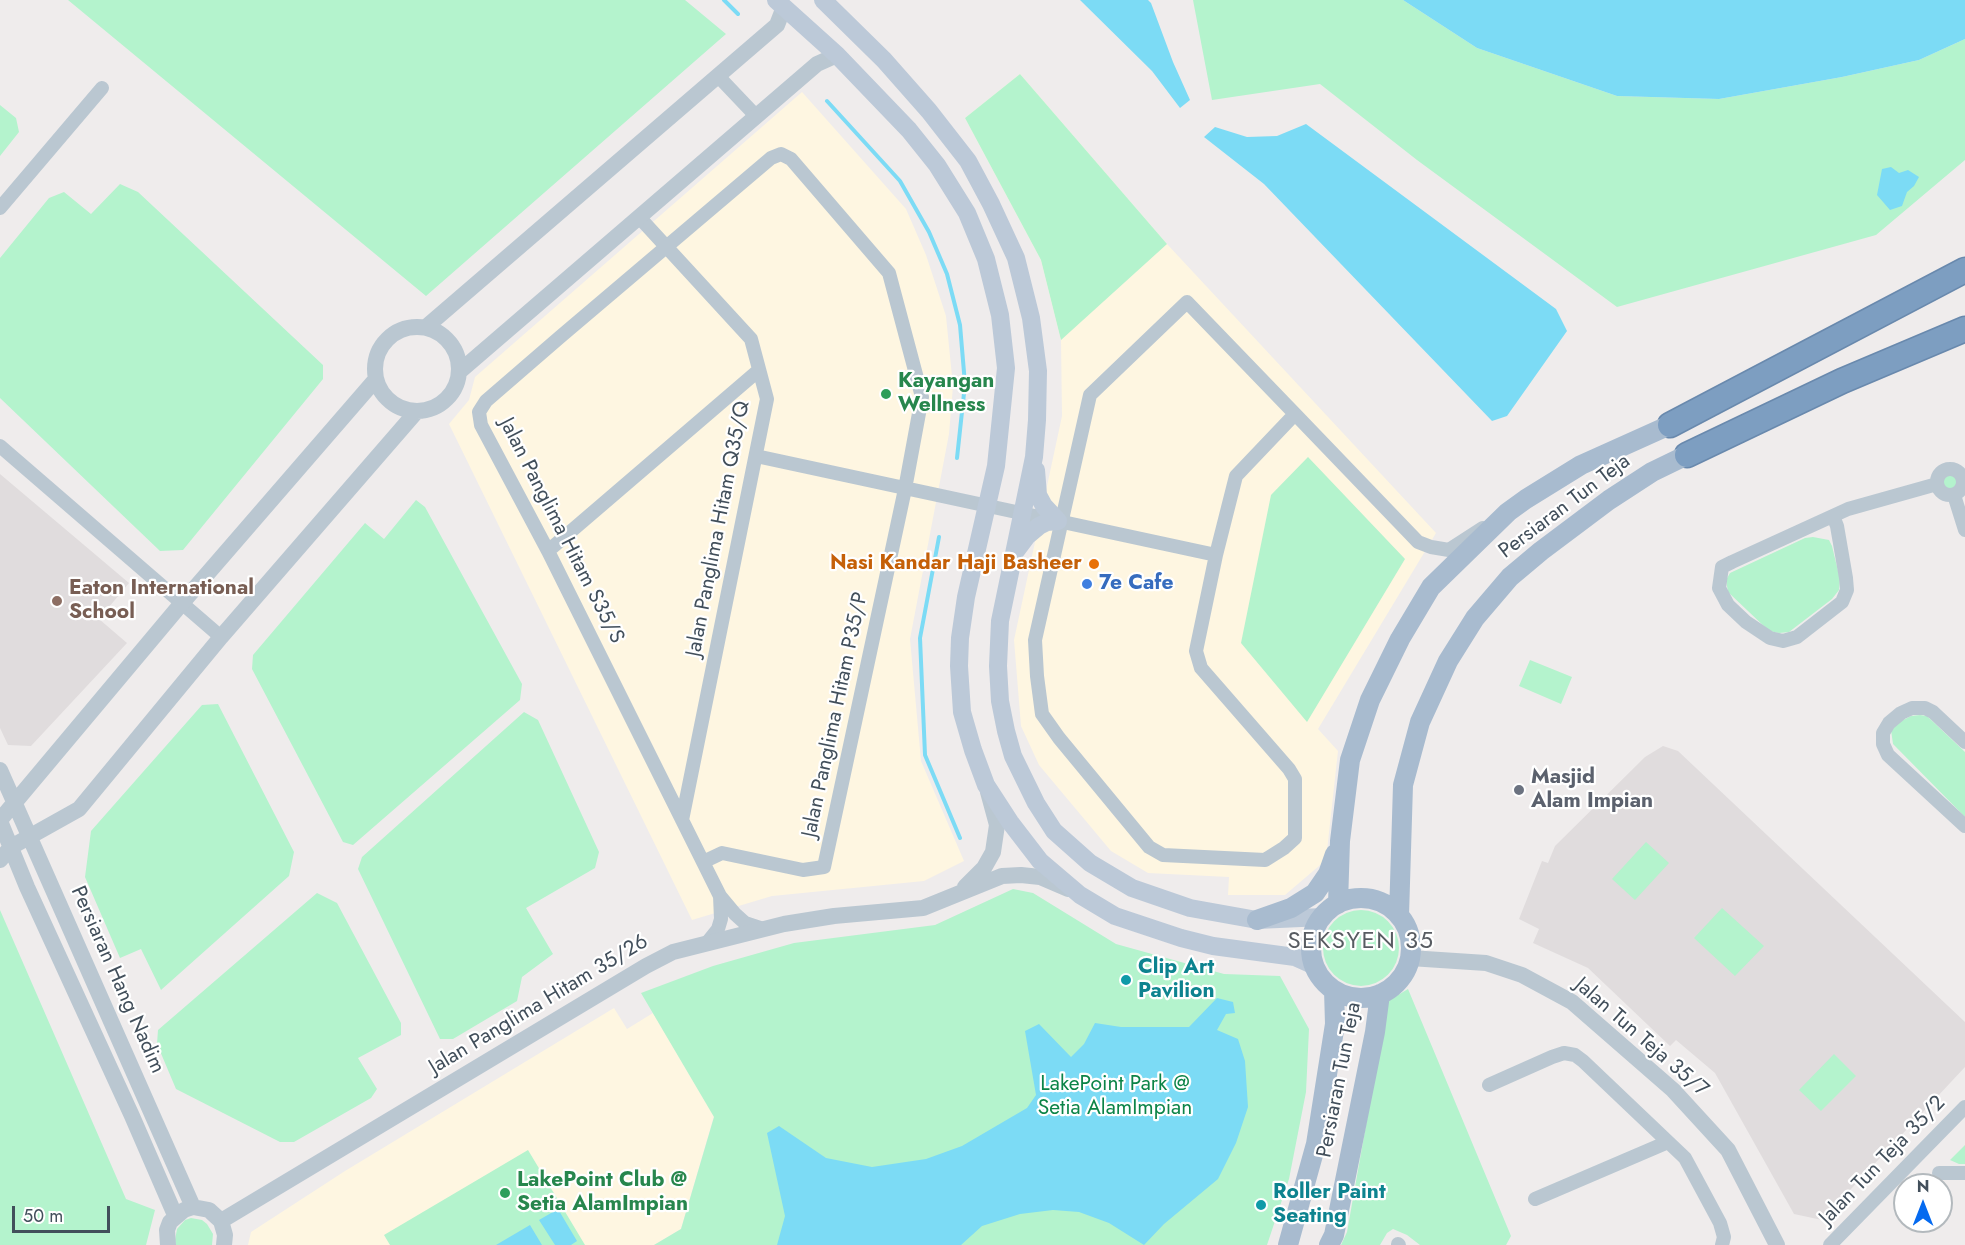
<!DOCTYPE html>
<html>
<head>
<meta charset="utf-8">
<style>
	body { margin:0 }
	#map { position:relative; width:1965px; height:1245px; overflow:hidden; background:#efecec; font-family:Jost,sans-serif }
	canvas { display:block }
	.north { position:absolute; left:1893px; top:1173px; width:60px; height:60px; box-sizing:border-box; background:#fff; border:2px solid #b3b9bd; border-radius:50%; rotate:0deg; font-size:16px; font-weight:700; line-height:24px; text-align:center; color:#424f5b }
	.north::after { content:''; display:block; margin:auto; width:21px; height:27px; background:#056af0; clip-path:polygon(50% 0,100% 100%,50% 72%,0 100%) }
	.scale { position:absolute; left:12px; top:1206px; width:98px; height:27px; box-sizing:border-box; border:3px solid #424f5b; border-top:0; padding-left:8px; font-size:18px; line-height:21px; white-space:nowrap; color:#424f5b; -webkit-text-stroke:4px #fff; paint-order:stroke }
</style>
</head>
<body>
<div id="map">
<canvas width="1965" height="1245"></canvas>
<div class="north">N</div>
<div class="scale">50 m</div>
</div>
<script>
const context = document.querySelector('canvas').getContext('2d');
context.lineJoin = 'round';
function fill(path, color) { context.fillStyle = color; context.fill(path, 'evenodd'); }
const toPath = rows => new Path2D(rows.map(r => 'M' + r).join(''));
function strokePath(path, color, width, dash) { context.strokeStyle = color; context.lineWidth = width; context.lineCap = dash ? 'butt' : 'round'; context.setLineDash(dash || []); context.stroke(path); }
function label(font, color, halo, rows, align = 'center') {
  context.font = font + ' Jost,sans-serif'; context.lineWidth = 4.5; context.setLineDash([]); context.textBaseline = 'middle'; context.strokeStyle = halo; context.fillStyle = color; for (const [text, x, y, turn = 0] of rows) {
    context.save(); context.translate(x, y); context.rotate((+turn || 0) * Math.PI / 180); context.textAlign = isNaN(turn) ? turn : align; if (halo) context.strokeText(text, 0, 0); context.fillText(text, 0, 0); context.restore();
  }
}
const commercial = toPath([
	[1020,74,1167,244,1436,533,1318,729,1338,751,1326,860,1285,895,1228,895,1229,877,1148,873,1111,851,1039,765,1021,726,1014,640,1062,416,1061,340,1041,260,965,118],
	[802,92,906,209,926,255,946,316,953,386,949,434,910,639,921,761,964,861,924,881,772,896,692,920,449,424,469,400,475,377],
	[614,1008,627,1029,653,1013,714,1116,681,1229,654,1245,248,1245,251,1232,345,1171]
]);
const education = toPath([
	[0,474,129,583,99,619,127,643,31,746,8,745,0,728],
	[1663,746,1678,751,1965,1022,1965,1067,1822,1220,1794,1214,1715,1073,1676,1040,1670,1046,1588,968,1533,943,1539,929,1519,919,1542,861,1548,863,1555,846,1645,757]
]);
const green = toPath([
	[68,0,685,0,726,34,426,296],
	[1193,0,1403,0,1477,48,1617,96,1719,99,1842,77,1919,60,1965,39,1965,160,1876,235,1617,307,1417,160,1320,84,1212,100],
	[1020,74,1167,244,1061,340,1041,260,965,118],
	[0,105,16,118,19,132,0,156],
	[120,184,138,192,323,365,323,379,183,550,160,551,0,398,0,258,49,198,64,192,91,214],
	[1308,457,1405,559,1307,722,1241,643,1271,495],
	'1943 482a7 7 0 1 1 14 0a7 7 0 1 1-14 0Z',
	[416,500,425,507,522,684,520,700,353,845,343,842,252,669,253,655,365,523,384,539],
	[1813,537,1829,540,1832,546,1840,579,1839,590,1832,599,1789,632,1779,633,1769,631,1728,592,1726,580,1730,573,1805,538],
	[1530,660,1572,677,1561,704,1519,686],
	[218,704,294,852,289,876,161,990,141,949,120,958,85,877,91,831,202,705],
	[524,712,538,720,599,852,595,868,526,908,553,954,522,977,517,1001,453,1039,440,1039,358,869,362,857],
	[1920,715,1927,716,1965,752,1965,817,1893,744,1891,730,1899,722,1911,716],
	[1646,842,1669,863,1635,900,1612,879],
	[1013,889,1033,893,1116,944,1224,974,1280,976,1309,1029,1306,1092,1289,1179,1267,1245,654,1245,681,1229,714,1117,641,993,713,966,794,943,935,925],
	[317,893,337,903,401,1023,401,1035,358,1058,377,1089,371,1098,294,1142,280,1142,176,1089,157,1044,158,1030],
	[1722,908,1764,946,1735,976,1694,938],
	'1323 948a38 38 0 1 1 76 0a38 38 0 1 1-76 0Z',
	[0,910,126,1199,155,1210,146,1245,0,1245],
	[1408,989,1511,1236,1506,1245,1420,1245,1407,1235,1393,1229,1387,1233,1380,1245,1341,1245,1347,1232,1388,1001],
	[1834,1054,1856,1076,1821,1111,1799,1090],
	[1965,1145,1965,1164,1959,1164,1950,1160],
	[528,1150,585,1245,390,1245,384,1235],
	[191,1218,202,1220,207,1224,213,1234,212,1245,176,1245,175,1240,177,1229,185,1220]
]);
const water = toPath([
	[1080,0,1148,0,1151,3,1173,62,1190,100,1180,108,1152,71],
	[1403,0,1965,0,1965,39,1919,60,1842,77,1719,99,1617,96,1477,48],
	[1306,124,1556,309,1567,331,1507,416,1492,421,1264,184,1204,137,1215,127,1247,137,1277,136],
	[1891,167,1899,173,1908,170,1919,177,1914,186,1907,192,1902,206,1890,210,1877,195,1882,169],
	[1217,998,1233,1002,1235,1013,1226,1014,1217,1030,1238,1039,1245,1061,1248,1107,1236,1143,1218,1179,1164,1224,1144,1245,1109,1223,1079,1212,1053,1210,1020,1214,982,1226,961,1245,777,1245,785,1216,767,1133,779,1126,826,1158,872,1167,926,1159,962,1146,1027,1108,1036,1095,1025,1031,1039,1024,1071,1057,1084,1044,1095,1023,1121,1027,1189,1027],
	[558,1209,577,1241,571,1245,555,1245,539,1220],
	[530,1225,542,1245,496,1245]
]);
const stream = toPath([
	[724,0,738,14],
	[827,101,900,181,929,232,947,274,960,325,965,384,957,458],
	[939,537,920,638,925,755,960,838]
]);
const minor = toPath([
	[718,76,756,116],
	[0,208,102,88],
	[639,217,751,339,767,399,682,820],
	[1187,302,1295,414,1236,476,1216,555,1196,651,1201,668,1289,769,1295,779,1295,838,1284,848,1265,860,1163,855,1149,847,1059,738,1042,714,1037,676,1035,640,1090,395,1187,302],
	[1295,414,1418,542,1431,547,1449,550,1483,528],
	[0,446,221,637],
	[756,456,1216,555],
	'1937 482a13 13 0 1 1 26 0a13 13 0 1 1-26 0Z',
	[1954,495,1965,530],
	[1833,516,1837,526,1846,578,1847,590,1842,602,1797,637,1783,641,1770,638,1746,622,1728,605,1719,588,1722,567,1732,562,1848,509,1937,484],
	[548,551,759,370],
	[1965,742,1933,712,1925,708,1912,708,1901,713,1889,723,1883,733,1883,744,1888,755,1965,826],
	[703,862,722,853,803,870,824,867,905,489,922,397,889,273,791,159,781,154,771,158,560,337,486,401,479,412,481,425,548,551,703,862,720,896,735,914,745,923,763,929],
	[706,944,718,929,721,919,720,896],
	[1489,1085,1552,1057,1564,1053,1575,1055,1583,1061,1685,1158,1720,1223,1724,1237,1722,1245],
	[1939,1173,1965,1173],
	[1535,1199,1668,1142],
	[1398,1244,1399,1245],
	[1830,1245,1965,1107]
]);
const tertiary = toPath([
	'375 369a42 42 0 1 1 84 0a42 42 0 1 1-84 0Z',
	[426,327,777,25,784,7],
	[459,372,817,64,837,55],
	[0,770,193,1207],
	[0,820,182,603,376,379],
	[0,821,27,887,132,1116,175,1215],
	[0,860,11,847,79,809,221,637,417,411],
	[965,887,984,868,993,852,997,825,988,792],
	[1410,958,1486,963,1522,975,1572,1002,1673,1090,1728,1150,1777,1245],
	[221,1221,646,966,673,952,784,924,834,916,923,908,1002,876,1021,875,1040,877,1068,889],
	[168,1245,167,1230,170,1222,184,1210,193,1207,209,1210,221,1221,225,1235,224,1245]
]);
const secondary = toPath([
	[776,0,837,55,909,130,937,165,967,213,986,259,1000,315,1006,368,996,466,966,597,960,638,959,666,962,712,973,750,986,785,1010,822,1040,861,1080,895,1115,916,1181,938,1213,946,1295,957,1315,966],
	[823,0,884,60,929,111,968,161,991,204,1016,258,1031,318,1038,371,1037,420,1034,457,1000,621,998,666,1000,701,1006,731,1013,756,1036,803,1054,831,1090,863,1132,888,1190,908,1257,920,1323,917],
	[1036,470,1038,495,1044,506,1058,521],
	[1015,552,1027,536,1039,526,1047,522,1058,521]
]);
const primary = toPath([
	'1311 948a50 50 0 1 1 100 0a50 50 0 1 1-100 0Z',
	[1338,904,1340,841,1350,760,1370,700,1400,639,1431,587,1508,512,1526,499,1581,465,1670,425],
	[1399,916,1403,785,1420,722,1448,661,1475,618,1510,577,1541,551,1609,500,1652,472,1687,455],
	[1257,920,1291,908,1315,893,1328,874,1335,854],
	[1288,1245,1316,1144,1335,1024,1334,990],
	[1329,1245,1334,1235,1375,1032,1380,994]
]);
const motorway = toPath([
	[1670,425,1965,270],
	[1687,455,1842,381,1965,329]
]);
const markers = [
	[886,394,6,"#2e9e5b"],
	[1094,564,6,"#e8710a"],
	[1087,584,6,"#3f7fe0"],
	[57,601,6,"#8d6e63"],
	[1519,790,6,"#6b7280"],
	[1126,980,6,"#0f9aa8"],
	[505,1193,6,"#2e9e5b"],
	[1261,1205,6,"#0f9aa8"]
];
const leisureNames = [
	["Kayangan",898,382],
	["Wellness",898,406],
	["LakePoint Club @",517,1181],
	["Setia AlamImpian",517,1205]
];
const streetNames = [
	["Persiaran Tun Teja",1565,507,-37],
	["Jalan Panglima Hitam Q35/Q",719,529,-79],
	["Jalan Panglima Hitam S35/S",561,531,63],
	["Jalan Panglima Hitam P35/P",836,715,-78],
	["Persiaran Hang Nadim",117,980,66],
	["Jalan Panglima Hitam 35/26",539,1005,-31],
	["Jalan Tun Teja 35/7",1641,1038,41],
	["Persiaran Tun Teja",1340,1080,-79],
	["Jalan Tun Teja 35/2",1883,1161,-46]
];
const foodNames = [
	["Nasi Kandar Haji Basheer",1082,564]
];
const shopNames = [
	["7e Cafe",1099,584]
];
const educationNames = [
	["Eaton International",69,589],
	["School",69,613]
];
const worshipNames = [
	["Masjid",1531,778],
	["Alam Impian",1531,802]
];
const cultureNames = [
	["Clip Art",1138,968],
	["Pavilion",1138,992],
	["Roller Paint",1273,1193],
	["Seating",1273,1217]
];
const parkNames = [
	["LakePoint Park @",1115,1085],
	["Setia AlamImpian",1115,1109]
];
const quarterNames = [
	["SEKSYEN 35",1361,942]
];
fill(commercial, '#fef6e1');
fill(education, '#e0dcdd');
fill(green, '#b4f3cd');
fill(water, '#7cdbf5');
strokePath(stream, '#7cdbf5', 4);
strokePath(motorway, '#6989ad', 27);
strokePath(minor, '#bac7d1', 14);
strokePath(tertiary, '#bac7d1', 16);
strokePath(secondary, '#bcc9d8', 18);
strokePath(primary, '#a8bbcf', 20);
strokePath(motorway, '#7d9ec1', 24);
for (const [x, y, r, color] of markers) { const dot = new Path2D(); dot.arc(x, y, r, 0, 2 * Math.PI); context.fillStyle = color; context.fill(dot); strokePath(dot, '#fff', 2); }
label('bold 21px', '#27864d', '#fff', leisureNames, 'left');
label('21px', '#424f5b', '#fff', streetNames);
label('bold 21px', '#c56008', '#fff', foodNames, 'right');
label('bold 21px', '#366cbe', '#fff', shopNames, 'left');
label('bold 21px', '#785e54', '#fff', educationNames, 'left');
label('bold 21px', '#5b616d', '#fff', worshipNames, 'left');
label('bold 21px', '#0d838f', '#fff', cultureNames, 'left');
label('21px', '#0c8448', '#fff', parkNames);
context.letterSpacing = '1.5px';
label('24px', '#585c62', '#fff', quarterNames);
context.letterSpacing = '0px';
</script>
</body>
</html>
